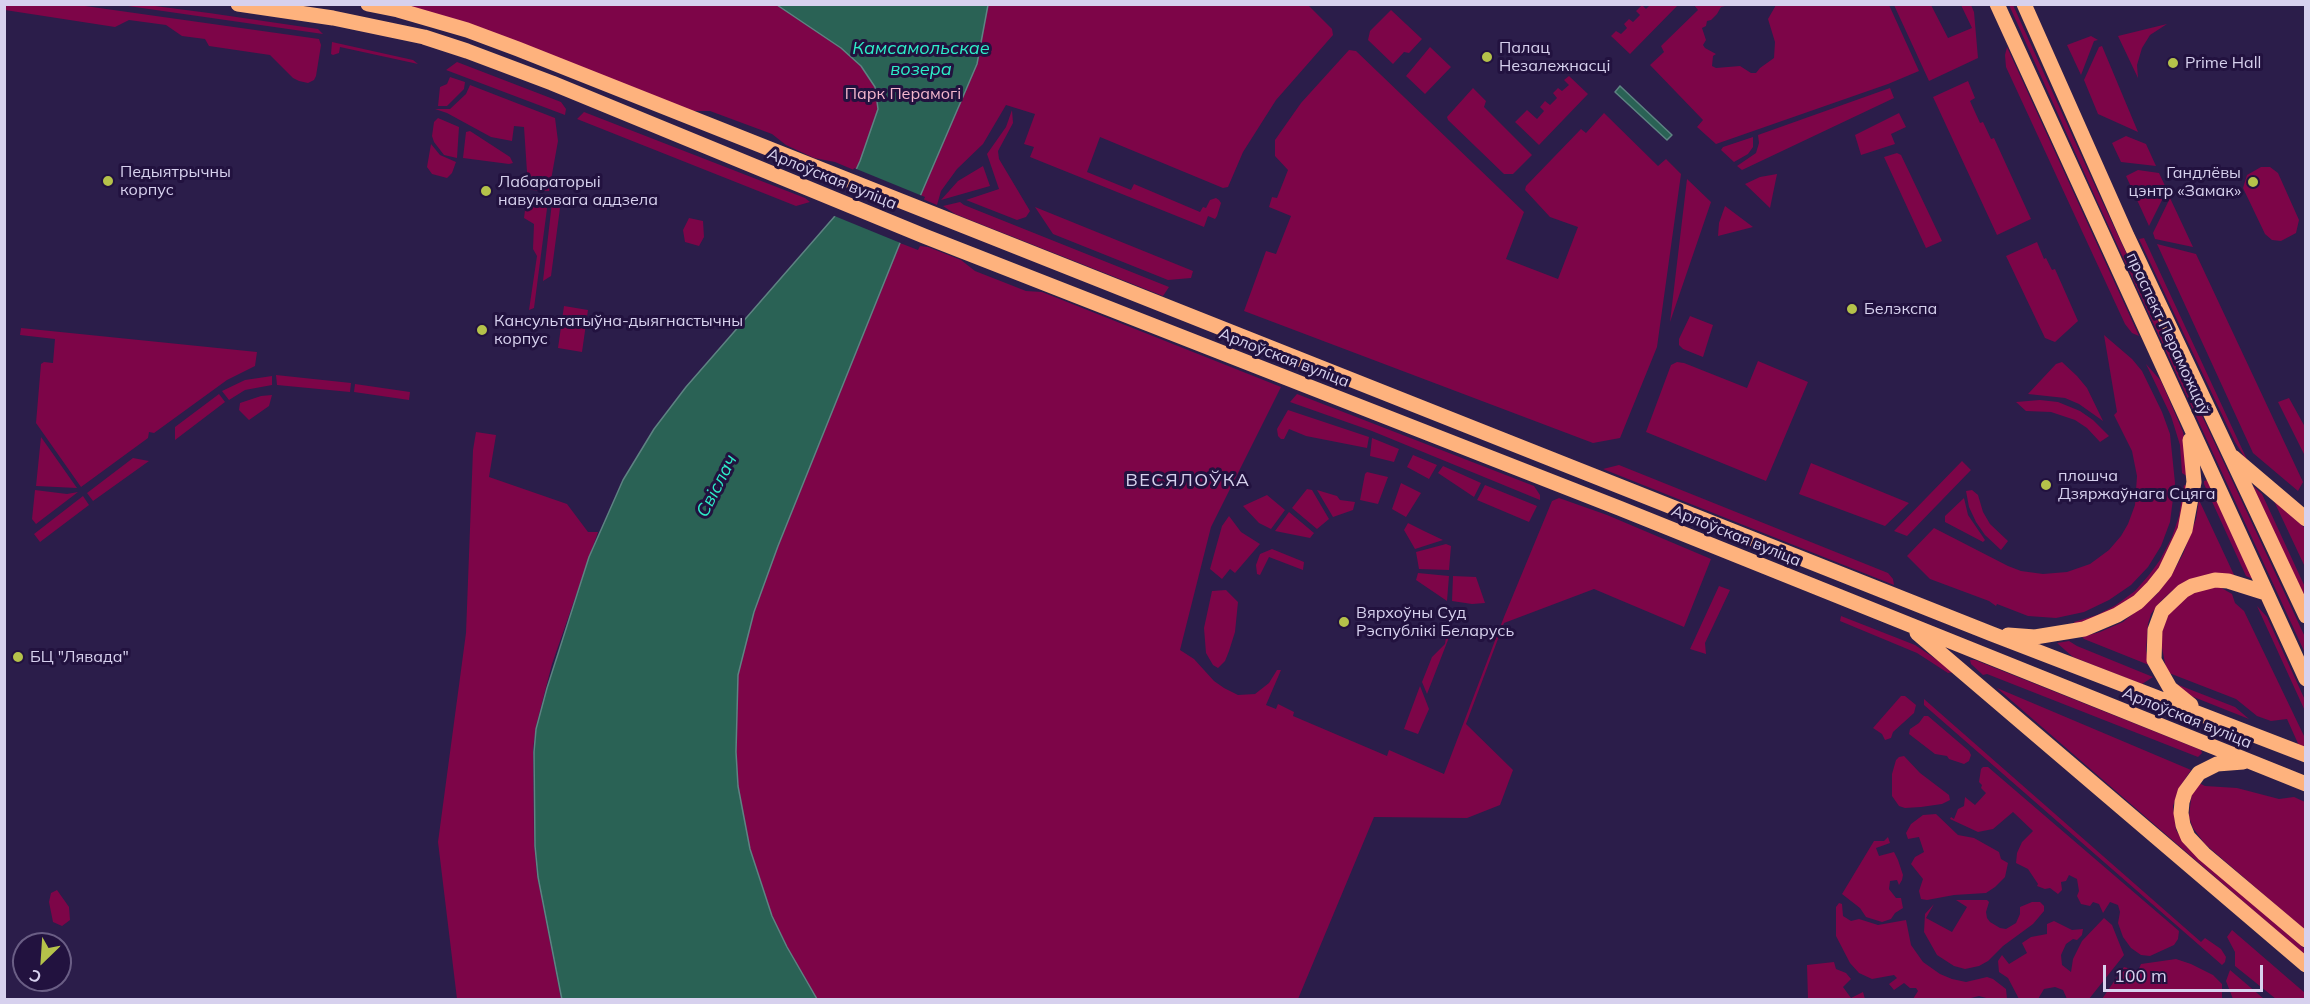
<!DOCTYPE html>
<html>
<head>
<meta charset="utf-8">
<style>
	body { margin:0 }
	#map { position:relative; width:2310px; height:1004px; overflow:hidden; background:#2b1d4a; font-family:Mulish,sans-serif }
	canvas { display:block }
	.frame { position:absolute; inset:0; border:6px solid #d7d1ee; pointer-events:none }
	.north { position:absolute; left:12px; top:932px; width:60px; height:60px; box-sizing:border-box; background:#22123f; border:2px solid #6a5e85; border-radius:50%; rotate:205deg; font-size:16px; font-weight:700; line-height:24px; text-align:center; color:#d7d1ee }
	.north::after { content:''; display:block; margin:auto; width:21px; height:27px; background:#b5c24a; clip-path:polygon(50% 0,100% 100%,50% 72%,0 100%) }
	.scale { position:absolute; left:2103px; top:965px; width:160px; height:27px; box-sizing:border-box; border:3px solid #d7d1ee; border-top:0; padding-left:8px; font-size:18px; line-height:21px; white-space:nowrap; color:#d7d1ee; -webkit-text-stroke:4px #22123f; paint-order:stroke }
</style>
</head>
<body>
<div id="map">
<canvas width="2310" height="1004"></canvas>
<div class="frame"></div>
<div class="north">С</div>
<div class="scale">100 m</div>
</div>
<script>
const context = document.querySelector('canvas').getContext('2d');
context.lineJoin = 'round';
function fill(path, color) { context.fillStyle = color; context.fill(path, 'evenodd'); }
const toPath = rows => new Path2D(rows.map(r => 'M' + r).join(''));
function strokePath(path, color, width, dash) { context.strokeStyle = color; context.lineWidth = width; context.lineCap = dash ? 'butt' : 'round'; context.setLineDash(dash || []); context.stroke(path); }
function label(font, color, halo, rows, align = 'center') {
  context.font = font + ' Mulish,sans-serif'; context.lineWidth = 6; context.setLineDash([]); context.textBaseline = 'middle'; context.strokeStyle = halo; context.fillStyle = color; for (const [text, x, y, turn = 0] of rows) {
    context.save(); context.translate(x, y); context.rotate((+turn || 0) * Math.PI / 180); context.textAlign = isNaN(turn) ? turn : align; if (halo) context.strokeText(text, 0, 0); context.fillText(text, 0, 0); context.restore();
  }
}
const green = toPath([
	[5,4,78,5,319,39,321,45,316,76,314,80,308,83,299,81,293,78,270,55,209,46,205,39,182,36,166,25,129,20,115,27,5,10],
	[1307,4,1332,29,1333,35,1276,100,1243,152,1228,187,1223,188,1100,137,1087,172,1131,190,1134,184,1200,212,1203,207,1206,208,1210,200,1216,198,1219,200,1221,203,1217,216,1215,219,1208,216,1204,227,1030,157,1034,147,1024,144,1035,114,1006,105,983,144,957,169,941,191,937,205,835,162,814,158,786,145,772,134,710,111,690,111,398,5],
	[121,5,147,5,209,13,318,29,323,34],
	[1642,5,1646,9,1650,5,1678,5,1630,54,1611,36,1616,31,1621,34,1627,28,1624,24,1629,19,1633,22,1640,15,1636,11],
	[1889,5,1919,71,1888,84,1716,144,1697,127,1703,120,1650,65,1664,52,1661,46,1698,10,1694,5,1729,5,1721,7,1717,14,1711,20,1707,21,1706,26,1702,28,1706,40,1703,45,1705,48,1716,54,1713,56,1712,66,1716,68,1740,66,1751,73,1756,73,1760,68,1774,58,1775,42,1768,19,1776,5],
	[1894,5,1931,5,1948,38,1972,28,1961,5,1971,5,1974,12,1978,58,1929,81],
	[2009,5,2013,5,2101,199,2305,637,2305,653,2097,201],
	[1391,10,1422,39,1409,53,1404,52,1393,64,1368,40,1370,31],
	[2167,24,2150,35,2142,48,2137,65,2138,78,2118,36],
	[2091,36,2098,40,2094,41,2081,75,2067,45],
	[332,42,413,60,418,64,340,47,339,53,333,55,331,54],
	[2102,46,2138,132,2098,114,2084,80,2099,47],
	[1430,47,1451,67,1425,94,1406,76],
	[2007,47,2139,336,2132,333,2125,324,2006,67,2005,55],
	[1349,50,1356,51,1524,212,1506,259,1558,279,1578,227,1550,217,1525,190,1526,186,1581,129,1586,133,1604,113,1658,166,1666,159,1681,174,1657,347,1620,438,1593,443,1244,311,1266,251,1276,254,1291,216,1269,207,1272,197,1277,198,1288,170,1275,156,1275,140,1301,103],
	[457,62,561,102,566,109,565,115,446,70],
	[1569,76,1588,94,1539,145,1515,122,1527,110,1537,119,1544,111,1540,107,1545,101,1550,105,1557,98,1553,93,1558,88,1562,91,1569,85,1564,80],
	[450,77,465,82,464,89,447,106,438,106,440,87,447,84],
	[1968,81,1975,98,1970,101,1980,123,1983,122,1991,139,1994,138,2031,219,1997,235,1933,97],
	[470,85,555,118,558,141,549,191,532,190,528,187,524,127,514,126,512,141,491,137,447,113,435,109,450,109,466,94],
	[1473,88,1486,101,1484,107,1532,155,1513,174,1504,174,1448,120,1447,117],
	[1890,88,1894,98,1742,170,1737,166,1756,153,1759,143,1758,135],
	[1012,110,1013,123,998,151,999,159,1030,211,1026,217,1017,220,966,200,999,189,987,154,1006,127],
	[584,112,805,198,810,202,796,206,577,119],
	[1899,113,1906,127,1891,134,1895,144,1861,155,1855,135],
	[438,118,459,127,457,158,444,155,434,142,432,136,434,122],
	[470,131,510,157,513,163,509,164,463,158,466,132],
	[2126,136,2146,144,2156,166,2121,162,2112,143],
	[1753,137,1753,147,1748,154,1734,162,1721,150,1723,147],
	[431,144,440,155,456,162,452,173,447,178,432,174,427,167],
	[1897,153,1901,155,1942,241,1926,248,1884,157],
	[983,166,990,186,941,200,958,181],
	[2261,167,2270,167,2278,173,2299,220,2296,233,2281,241,2272,240,2265,234,2243,188,2247,175],
	[2138,170,2159,173,2167,190,2149,226,2126,176],
	[1777,174,1770,208,1745,184,1760,177],
	[1687,179,1711,202,1670,322],
	[2170,198,2193,247,2155,239,2153,233],
	[544,200,548,201,534,308,529,310,537,256,533,249,534,224,524,218,526,203,530,202,544,203],
	[552,202,556,202,560,208,551,276,543,281],
	[960,202,964,205,1169,287,1163,296,955,214,943,206],
	[1725,206,1753,227,1718,236,1719,223],
	[1035,207,1193,271,1191,278,1168,280,1053,234],
	[689,218,703,221,704,237,699,246,685,242,683,230],
	[2144,238,2250,466,2235,442,2139,239],
	[2037,242,2044,259,2046,258,2052,270,2055,269,2078,321,2055,342,2045,338,2006,256],
	[900,243,918,250,920,246,928,247,961,260,975,271,1026,291,1042,292,1281,387,1211,527,1180,650,1194,659,1214,681,1224,688,1238,695,1255,694,1269,683,1277,670,1281,670,1266,705,1276,709,1278,704,1294,712,1293,716,1387,756,1389,750,1444,774,1504,617,1552,501,1559,498,1607,515,1711,559,1684,627,1594,589,1504,623,1466,724,1513,770,1500,805,1467,818,1374,817,1298,999,817,1000,787,947,772,916,750,849,738,786,736,752,738,675,745,642,765,578],
	[2157,244,2196,254,2303,482,2298,491,2253,453],
	[564,306,588,310,582,352,558,348],
	[1690,316,1713,325,1703,357,1683,349,1679,345,1679,339],
	[21,328,257,352,255,366,227,380,154,433,149,432,148,438,81,487,36,423,41,364,44,362,53,363,55,339,20,335],
	[2104,335,2132,359,2142,371,2162,412,2170,434,2175,483,2170,522,2161,546,2148,567,2131,585,2109,600,2084,612,2056,618,2028,616,1997,604,1996,606,1989,601,1930,579,1907,556,1934,528,2008,566,2021,571,2043,574,2067,572,2090,564,2109,550,2121,536,2128,524,2135,505,2137,476,2132,451,2114,415,2117,412],
	[1758,361,1808,382,1766,481,1646,432,1671,365,1677,362,1684,363,1747,388],
	[2062,362,2077,376,2087,388,2103,421,2079,404,2065,398,2028,394,2056,364],
	[2146,364,2161,381,2183,432,2186,447,2188,477,2182,473,2180,445,2171,416],
	[276,375,351,383,350,392,277,385],
	[272,376,272,385,245,390,229,400,222,391,245,380],
	[355,384,410,392,409,400,354,392],
	[219,394,225,402,175,440,175,427],
	[1297,394,1534,486,1540,495,1540,500,1372,431,1290,402],
	[272,395,269,406,249,420,239,410,240,403,261,396],
	[2289,398,2305,427,2305,456,2278,402],
	[2040,400,2058,402,2080,411,2093,420,2109,436,2100,442,2087,428,2075,420,2051,412,2026,411,2016,402],
	[1288,410,1369,437,1367,448,1306,436,1289,429,1284,439,1281,439,1278,436,1277,429],
	[476,432,496,435,489,477,567,504,588,532,598,532,552,664,536,726,533,749,534,843,537,875,561,999,457,999,438,842,466,633,473,450],
	[41,437,77,488,36,486],
	[1372,438,1399,449,1394,462,1370,456],
	[1413,455,1437,465,1429,479,1407,467],
	[133,458,149,461,93,501,87,493],
	[1962,461,1971,470,1907,536,1894,531],
	[1811,463,1909,503,1885,526,1799,494],
	[1619,465,1888,573,1893,579,1894,585,1603,469],
	[1443,466,1481,483,1474,497,1438,473],
	[1367,472,1388,477,1378,504,1360,500,1365,474],
	[2207,480,2253,579,2246,576,2204,484,2204,481],
	[1401,483,1421,493,1406,517,1392,509],
	[1485,485,1537,506,1529,522,1477,500],
	[2184,485,2187,486,2177,537,2153,580,2119,609,2076,626,2074,622,2097,615,2116,605,2135,591,2149,575,2160,560,2172,537,2179,516],
	[2253,486,2262,494,2305,587,2305,599],
	[1307,489,1312,490,1329,519,1317,529,1292,508],
	[35,490,67,494,78,492,36,524,32,519],
	[1317,490,1337,496,1340,500,1355,502,1353,510,1333,517],
	[1972,490,1978,495,1983,512,1990,524,2008,541,2001,550,1985,535,1976,522,1969,507,1966,491],
	[1267,495,1285,510,1271,529,1259,523,1243,506],
	[83,496,89,505,40,542,34,534],
	[1964,498,1968,515,1985,540,1983,542,1945,522,1945,516],
	[2199,500,2235,577,2173,590,2161,601,2151,614,2148,624,2146,650,2149,665,2084,639,2082,637,2100,632,2123,622,2157,594,2172,574,2183,554,2196,519],
	[2274,501,2305,528,2305,567],
	[1289,512,1314,533,1310,538,1275,531],
	[1229,516,1241,532,1260,544,1235,573,1230,569,1222,579,1210,569,1222,526],
	[1408,523,1424,531,1443,540,1415,549,1404,530],
	[1446,544,1451,546,1449,570,1419,569,1416,552],
	[1272,549,1304,562,1303,570,1269,557,1260,575,1257,574,1256,565,1260,554],
	[1418,573,1449,576,1447,601,1416,580],
	[1453,576,1476,577,1485,603,1472,604,1452,601],
	[1719,586,1730,590,1705,643,1706,654,1690,649],
	[2218,586,2232,594,2235,603,2244,611,2305,738,2305,759,2287,719,2271,721,2257,716,2236,699,2169,673,2166,668,2161,643,2161,630,2166,616,2188,596,2202,589],
	[1226,590,1238,602,1235,632,1229,651,1225,661,1218,668,1213,665,1206,653,1204,628,1212,591],
	[2257,606,2267,617,2305,700,2305,711],
	[1841,616,1915,645,1955,672,1948,673,1917,653,1840,621],
	[1448,625,1453,627,1427,694,1422,682,1432,657,1445,644],
	[2069,641,2077,646,2153,677,2142,684,2073,657,2057,643],
	[1970,660,1975,660,2201,750,2202,753,2198,757,1987,674,1983,675,1971,664],
	[2176,684,2235,707,2249,719,2186,694],
	[1420,686,1429,709,1418,734,1404,729],
	[1997,688,2191,770,2181,785,2173,806,2176,830,2186,846,2305,949,2305,955],
	[1901,696,1905,696,1916,705,1914,713,1893,732,1891,738,1885,740,1882,734,1873,728],
	[1924,699,2201,942,2205,938,2221,949,2226,957,2225,962,2222,965,1924,705],
	[1924,716,1928,716,1969,751,1971,755,1969,761,1964,764,1949,759,1947,756,1935,754,1909,734,1910,729,1919,723],
	[1904,756,1920,773,1949,795,1950,800,1942,804,1921,807,1905,808,1899,806,1892,796,1892,774,1896,760,1899,757],
	[1983,767,1988,767,2179,931,2178,939,2174,945,2150,956,2141,955,2131,948,2123,937,2118,923,2120,912,2118,905,2110,902,2103,913,2099,904,2093,902,2090,906,2081,904,2077,896,2079,891,2077,879,2069,875,2066,881,2061,882,2062,890,2058,894,2050,888,2045,889,2037,886,2038,884,2028,869,2016,863,2017,853,2022,842,2033,831,2013,812,1993,829,1978,832,1950,819,1951,817,1954,819,1958,809,1964,806,1965,797,1975,805,1986,793,1981,788,1982,785,1979,782,1981,769],
	[2199,783,2205,786,2237,788,2279,799,2294,797,2305,802,2305,930,2205,844,2193,828,2189,817,2191,799,2192,793],
	[1936,814,1958,835,1974,838,1999,852,2001,859,2008,863,2005,877,1995,887,1986,893,1954,895,1927,900,1921,899,1919,891,1923,879,1911,864,1915,857,1924,852,1919,837,1908,839,1906,833,1911,824,1923,815],
	[1888,837,1890,843,1876,848,1879,856,1894,852,1898,860,1903,875,1902,880,1899,885,1897,880,1890,881,1889,889,1896,898,1901,898,1903,908,1895,913,1891,919,1882,922,1866,917,1860,908,1842,894,1874,841,1884,841],
	[57,890,69,907,70,920,62,926,53,922,49,902,51,893],
	[1956,900,1987,900,1989,902,1986,912,1987,918,1990,922,2000,928,2006,929,2016,923,2020,914,2020,907,2032,902,2040,902,2044,906,2044,911,2033,924,2003,946,1988,961,1979,966,1965,969,1954,966,1937,955,1924,932,1925,914,1934,904,1926,918,1952,932,1967,907],
	[1839,903,1842,904,1843,916,1851,921,1859,919,1878,925,1906,920,1911,945,1923,962,1940,974,1952,979,1966,982,1987,977,1993,979,2006,989,2007,999,1990,999,1979,996,1967,999,1913,999,1918,991,1916,988,1910,988,1904,983,1894,990,1889,984,1897,978,1894,975,1872,979,1859,973,1850,963,1836,936,1836,907],
	[2104,918,2112,925,2124,955,2089,999,2067,999,2063,990,2055,987,2044,989,2038,999,2019,999,2008,978,1999,972,1998,961,2002,955,2009,964,2027,953,2022,943,2031,937,2047,934,2047,924,2054,921,2072,930,2083,929,2082,935,2077,940,2073,939,2066,944,2061,955,2062,965,2071,972,2073,959,2082,941],
	[2232,930,2305,993,2305,999,2276,999,2235,966,2235,952,2227,937],
	[2176,959,2191,964,2213,975,2222,984,2222,999,2102,999,2124,967,2138,971,2141,964],
	[1834,962,1836,969,1846,973,1851,979,1843,987,1851,998,1863,992,1865,999,1808,999,1807,965],
	[2230,970,2264,999,2233,999,2226,981]
]);
const water = toPath([
	[777,5,988,5,977,64,900,243,778,546,754,612,738,675,736,752,738,786,750,849,772,916,787,947,817,999,562,1000,538,877,535,846,534,752,536,729,547,688,589,557,623,480,654,429,686,387,835,216,860,161,878,109,875,87,861,66,841,48,777,5],
	[1620,86,1672,135,1667,140,1615,92,1620,86]
]);
const pier = toPath([
	[854,168,925,197,903,244,832,215]
]);
const major = toPath([
	[238,4,333,18,424,37,467,51,552,83,924,236,1619,508,2306,784],
	[368,4,398,10,467,30,518,49,1992,634,2306,755],
	[1997,4,2306,679],
	[2024,4,2127,236,2306,616],
	[2233,457,2306,519],
	[1917,633,2306,965],
	[2008,635,2035,637,2084,629,2117,615,2138,602,2153,587,2165,572,2185,530,2194,482,2190,440],
	[2191,705,2170,688,2154,660,2155,630,2162,611,2183,591,2192,586,2215,580,2228,581,2266,593],
	[2243,762,2217,764,2199,773,2185,792,2182,802,2181,813,2183,825,2188,837,2204,854,2306,940]
]);
const markers = [
	[1487,57,6,"#b5c24a"],
	[2173,63,6,"#b5c24a"],
	[108,181,6,"#b5c24a"],
	[2253,182,6,"#b5c24a"],
	[486,191,6,"#b5c24a"],
	[1852,309,6,"#b5c24a"],
	[482,330,6,"#b5c24a"],
	[2046,485,6,"#b5c24a"],
	[1344,622,6,"#b5c24a"],
	[18,657,6,"#b5c24a"]
];
const poiNames = [
	["Палац",1499,48],
	["Незалежнасці",1499,66],
	["Prime Hall",2185,63],
	["Педыятрычны",120,172],
	["корпус",120,190],
	["Гандлёвы",2241,173,"right"],
	["цэнтр «Замак»",2241,191,"right"],
	["Лабараторыі",498,182],
	["навуковага аддзела",498,200],
	["Белэкспа",1864,309],
	["Кансультатыўна-дыягнастычны",494,321],
	["корпус",494,339],
	["плошча",2058,476],
	["Дзяржаўнага Сцяга",2058,494],
	["Вярхоўны Суд",1356,613],
	["Рэспублікі Беларусь",1356,631],
	["БЦ \"Лявада\"",30,657]
];
const parkNames = [
	["Парк Перамогі",903,94]
];
const streetNames = [
	["Арлоўская вуліца",832,179,22],
	["праспект Пераможцаў",2168,334,65],
	["Арлоўская вуліца",1284,358,21],
	["Арлоўская вуліца",1736,536,22],
	["Арлоўская вуліца",2187,718,22]
];
const waterNames = [
	["Камсамольскае",921,49],
	["возера",921,70],
	["Свіслач",717,486,-63]
];
const neighbourhoodNames = [
	["ВЕСЯЛОЎКА",1188,481]
];
fill(green, '#7d0548');
fill(water, '#2a6255');
strokePath(water, '#5e8383', 1.5);
fill(pier, '#2b1d4a');
strokePath(major, '#feb27d', 15);
for (const [x, y, r, color] of markers) { const dot = new Path2D(); dot.arc(x, y, r, 0, 2 * Math.PI); context.fillStyle = color; context.fill(dot); strokePath(dot, '#22123f', 2); }
label('16px', '#d7d1ee', '#22123f', poiNames, 'left');
label('16px', '#f4b7cd', '#22123f', parkNames);
label('16px', '#d7d1ee', '#22123f', streetNames);
label('italic 18px', '#2eedc8', '#22123f', waterNames);
context.letterSpacing = '1.5px';
label('18px', '#d7d1ee', '#22123f', neighbourhoodNames);
context.letterSpacing = '0px';
</script>
</body>
</html>
